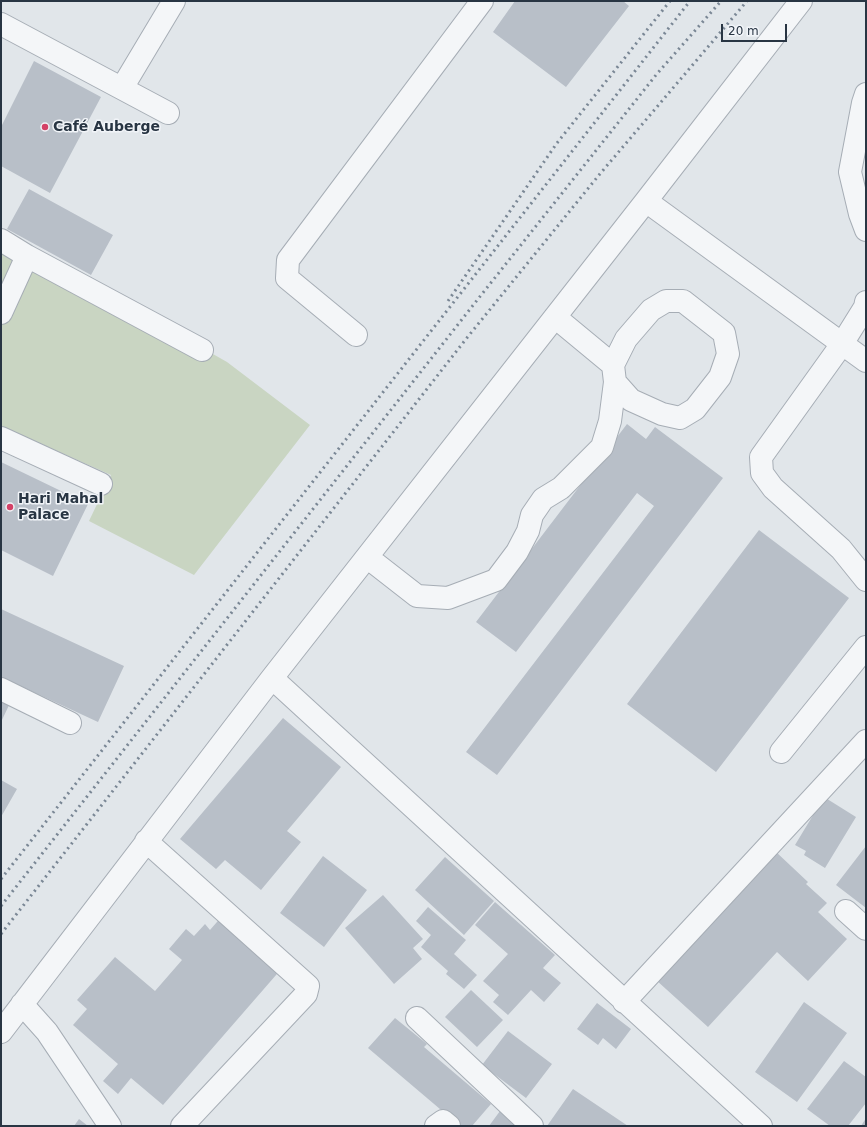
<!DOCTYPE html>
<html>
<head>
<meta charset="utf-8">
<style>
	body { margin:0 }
	#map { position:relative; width:867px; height:1127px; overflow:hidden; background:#e1e6ea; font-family:"DejaVu Sans",sans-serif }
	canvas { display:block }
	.frame { position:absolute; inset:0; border:2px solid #283543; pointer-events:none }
	.scale { position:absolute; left:721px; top:24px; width:66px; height:18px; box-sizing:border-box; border:2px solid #283543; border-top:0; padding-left:5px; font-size:12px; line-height:14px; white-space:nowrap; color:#283543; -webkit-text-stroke:3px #f1f4f8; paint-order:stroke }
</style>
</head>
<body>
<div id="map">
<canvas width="867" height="1127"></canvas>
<div class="frame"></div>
<div class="scale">20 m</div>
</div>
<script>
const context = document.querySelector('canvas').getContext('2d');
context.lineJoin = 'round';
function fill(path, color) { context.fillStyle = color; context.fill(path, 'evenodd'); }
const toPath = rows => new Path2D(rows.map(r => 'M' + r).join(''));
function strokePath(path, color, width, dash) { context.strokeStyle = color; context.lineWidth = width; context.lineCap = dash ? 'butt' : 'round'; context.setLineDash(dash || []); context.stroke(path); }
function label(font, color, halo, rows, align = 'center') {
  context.font = font + ' "DejaVu Sans",sans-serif'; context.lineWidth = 3; context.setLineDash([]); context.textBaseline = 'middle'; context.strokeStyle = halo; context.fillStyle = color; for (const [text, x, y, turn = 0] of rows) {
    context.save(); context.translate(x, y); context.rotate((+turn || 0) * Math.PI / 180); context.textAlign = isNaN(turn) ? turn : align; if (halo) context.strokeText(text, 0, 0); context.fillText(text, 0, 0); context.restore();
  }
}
const green = toPath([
	[1,234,227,362,310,425,194,575,89,521,111,475,1,426]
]);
const building = toPath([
	[515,1,623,1,629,6,566,87,493,32],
	[34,61,101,97,50,193,1,166,1,127],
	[29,189,113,235,91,275,7,229],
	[627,424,646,439,655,427,723,478,497,775,466,752,654,506,637,493,516,652,476,622],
	[1,462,88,504,53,576,1,550],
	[759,530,849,598,716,772,627,704],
	[1,609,124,666,98,722,1,677],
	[1,696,11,701,1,722],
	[283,718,341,767,287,831,301,842,261,890,225,860,216,869,180,839],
	[1,780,17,789,1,817],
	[824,797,856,817,825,868,804,855,806,851,795,845],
	[866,846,866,908,836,885],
	[775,851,808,882,806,884,827,903,818,912,847,939,808,981,777,952,708,1027,656,980],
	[323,856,367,890,324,947,280,913],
	[445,857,494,901,464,935,415,890],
	[383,895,423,939,413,948,422,959,394,984,345,928],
	[495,902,555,955,543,968,561,983,544,1002,531,990,508,1015,493,1002,499,995,483,981,508,954,475,925],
	[428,907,466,940,454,954,477,975,464,989,446,974,448,971,421,947,431,935,416,921],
	[223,915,283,967,163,1105,131,1078,118,1094,103,1081,118,1064,73,1025,87,1009,77,1000,115,957,155,991,182,960,169,949,186,929,194,936,205,924,210,930],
	[471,990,503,1020,477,1047,445,1017],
	[804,1002,847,1033,797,1102,755,1072],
	[597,1003,631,1029,616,1049,603,1038,598,1045,577,1029],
	[395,1018,427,1044,424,1047,491,1104,472,1126,460,1126,368,1048],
	[508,1031,552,1064,526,1098,482,1065],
	[844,1061,866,1077,866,1103,848,1126,830,1126,807,1109],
	[573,1089,628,1126,547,1126],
	[500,1111,520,1126,489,1126],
	[866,1118,866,1126,861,1126],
	[79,1119,88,1126,74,1126]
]);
const minor = toPath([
	[1,24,168,113],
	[122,88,174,1],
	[866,94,863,103,850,172,860,214,866,230],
	[646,201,866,361],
	[1,240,27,256,202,350],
	[866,302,865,307,842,344,761,457,762,473,773,488,841,549,866,580],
	[1,313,27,256],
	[555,317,613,365,626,339,651,310,666,301,683,301,724,333,728,354,720,377,695,409,680,418,662,414,631,400,615,382,613,365],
	[356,335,287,278,288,260,482,1],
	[1,438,101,484],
	[367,557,417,596,448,598,496,580,517,552,528,531,532,515,543,499,561,488,602,447,610,421,615,382],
	[272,678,761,1126],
	[1,689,70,723],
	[781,752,866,647],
	[146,841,308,986,306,994,182,1126],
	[846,911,866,929],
	[624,1002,866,741],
	[22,1004,47,1032,110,1126],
	[417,1018,532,1126],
	[1,1032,272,678,646,201,801,1],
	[436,1126,443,1121,449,1126]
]);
const rail = toPath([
	[448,301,557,143,670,1],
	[1,879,690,1],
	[1,906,478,299,656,75,721,1],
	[1,934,466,339,599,175,747,1]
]);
const markers = [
	[45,127,4,"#d44167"],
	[10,507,4,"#d44167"]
];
const poiNames = [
	["Café Auberge",53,127],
	["Hari Mahal",18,499],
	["Palace",18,515]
];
fill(green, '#c9d5c2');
fill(building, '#b8bfc8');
strokePath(minor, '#a6adb5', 24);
strokePath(minor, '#f4f6f8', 22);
strokePath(rail, '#7a8795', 3, [2, 4]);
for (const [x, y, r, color] of markers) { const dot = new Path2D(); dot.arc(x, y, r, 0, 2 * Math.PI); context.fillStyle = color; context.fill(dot); strokePath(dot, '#f1f4f8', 1.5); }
label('bold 14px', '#283543', '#f1f4f8', poiNames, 'left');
</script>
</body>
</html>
